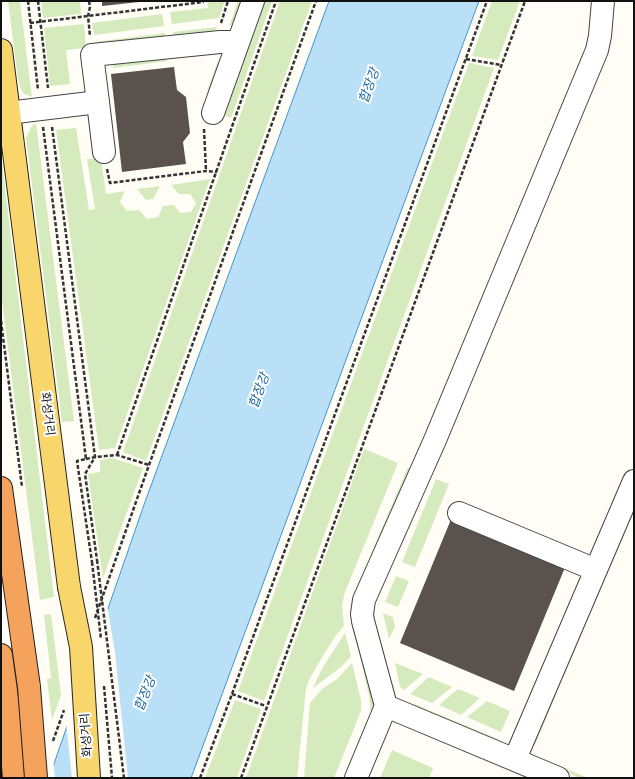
<!DOCTYPE html>
<html>
<head>
<meta charset="utf-8">
<style>
	body { margin:0 }
	#map { position:relative; width:635px; height:779px; overflow:hidden; background:#fffdf5; font-family:"Source Serif 4",serif }
	canvas { display:block }
	.frame { position:absolute; inset:0; border:2px solid #111; pointer-events:none }
</style>
</head>
<body>
<div id="map">
<canvas width="635" height="779"></canvas>
<div class="frame"></div>
</div>
<script>
const context = document.querySelector('canvas').getContext('2d');
context.lineJoin = 'round';
function fill(path, color) { context.fillStyle = color; context.fill(path, 'evenodd'); }
const toPath = rows => new Path2D(rows.map(r => 'M' + r).join(''));
function strokePath(path, color, width, dash) { context.strokeStyle = color; context.lineWidth = width; context.lineCap = dash ? 'butt' : 'round'; context.setLineDash(dash || []); context.stroke(path); }
function label(font, color, halo, rows, align = 'center') {
  context.font = font + ' "Source Serif 4","Noto Sans KR",serif'; context.lineWidth = 4; context.setLineDash([]); context.textBaseline = 'middle'; context.strokeStyle = halo; context.fillStyle = color; for (const [text, x, y, turn = 0] of rows) {
    context.save(); context.translate(x, y); context.rotate((+turn || 0) * Math.PI / 180); context.textAlign = isNaN(turn) ? turn : align; if (halo) context.strokeText(text, 0, 0); context.fillText(text, 0, 0); context.restore();
  }
}
const green = toPath([
	[8,1,20,1,32,97,24,94,21,90,18,79],
	[41,1,80,1,81,14,43,18],
	[207,1,225,1,219,18,172,24,170,12,208,8],
	[238,1,243,1,236,19,229,27],
	[263,1,272,1,231,118,223,115],
	[280,1,312,1,146,461,123,452],
	[492,1,520,1,498,60,472,56],
	[162,14,164,26,94,35,92,23],
	[84,24,86,48,66,50,70,84,50,86,44,28],
	[217,27,215,32,173,37,173,32],
	[165,33,165,38,95,47,95,42],
	[166,56,167,61,113,68,113,62],
	[218,61,220,66,208,92,207,91],
	[469,63,494,68,264,701,238,691],
	[36,123,74,421,62,422,26,138,31,127],
	[76,128,89,210,95,209,87,159,101,158,106,194,125,191,120,202,127,211,139,210,147,219,158,217,163,206,174,205,180,213,191,212,196,203,190,194,179,194,171,185,210,179,115,448,99,450,56,130],
	[1,154,54,597,40,600,1,293],
	[160,186,153,199,146,200,137,189],
	[364,449,398,463,345,592,342,605,344,626,336,635,318,664,309,680,306,689,297,778,246,778],
	[112,458,143,468,103,578,88,474,100,472,100,460],
	[408,467,411,469,377,550,373,549],
	[436,479,449,484,415,567,402,562],
	[611,562,535,745,532,743],
	[367,564,370,565,373,696,374,709,348,778,344,778,371,713,369,696,352,620,351,609,353,598],
	[396,576,409,581,398,607,385,602],
	[383,613,393,617,395,627,389,639],
	[51,614,61,695,52,720,47,679,51,678,44,615],
	[345,633,351,656,341,667,317,685,313,689,316,681,323,667],
	[352,663,361,700,361,711,334,778,304,778,310,703,322,689,337,679],
	[395,663,423,674,404,690,400,687],
	[429,677,452,687,432,703,410,694],
	[458,689,480,698,461,715,439,705],
	[235,700,261,709,237,778,205,778],
	[487,701,510,711,501,732,467,717],
	[414,704,498,739,497,743,412,707],
	[392,750,433,768,429,778,380,778],
	[539,757,588,778,580,778,538,760]
]);
const water = toPath([
	[329,1,479,1,191,778,49,778,145,502,329,1]
]);
const pier = toPath([
	[107,605,115,652,128,778,72,778,66,722],
	[53,759,55,778,47,778]
]);
const building = toPath([
	[102,1,139,1,139,2,102,6],
	[174,67,177,90,186,97,190,133,183,142,186,164,122,172,111,74],
	[452,517,566,565,514,691,400,643]
]);
const path = toPath([
	[28,1,38,90],
	[38,1,48,88],
	[89,1,90,7,88,16,90,36],
	[30,23,203,2,203,1],
	[221,23,228,1],
	[466,59,501,65],
	[43,127,86,459,77,461,92,562],
	[52,127,95,457,85,474,97,560],
	[204,129,206,171],
	[107,169,110,183,206,171,217,172],
	[1,321,22,487],
	[117,455,276,1],
	[86,459,95,457,117,455,149,465],
	[95,618,149,465,316,1],
	[232,694,266,706],
	[53,741,64,710],
	[200,778,232,694,487,1],
	[241,778,525,1]
]);
const minor = toPath([
	[98,102,104,152],
	[8,113,98,102,92,55,220,42,238,42],
	[213,113,253,1],
	[459,513,596,570],
	[386,706,558,778],
	[515,759,634,481],
	[356,778,386,706,363,621,362,614,364,600,435,440,597,50,600,36,603,1]
]);
const major = toPath([
	[1,50,69,587]
]);
const highway = toPath([
	[1,488,29,687],
	[1,655,8,705,14,778]
]);
const pathBridge = toPath([
	[97,560,124,778],
	[92,562,101,639],
	[104,686,112,778]
]);
const majorBridge = toPath([
	[69,587,81,647,89,778]
]);
const highwayBridge = toPath([
	[29,687,36,778]
]);
const streetNames = [
	["화성거리",47,414,83],
	["화성거리",87,735,-94]
];
const waterNames = [
	["합장강",370,86,-70],
	["합장강",260,391,-70],
	["합장강",146,694,-68]
];
fill(green, '#d5ebbd');
fill(water, '#b9e0f7');
strokePath(water, '#3f96cf', 1);
fill(pier, '#fffdf5');
fill(building, '#5a524d');
strokePath(minor, '#444', 24);
strokePath(major, '#222', 24);
strokePath(highway, '#222', 24);
strokePath(path, '#333', 2.5, [4, 2]);
strokePath(minor, '#fff', 22);
strokePath(major, '#f9d66b', 22);
strokePath(highway, '#f5a25d', 22);
strokePath(majorBridge, '#222', 24, []);
strokePath(highwayBridge, '#222', 24, []);
strokePath(pathBridge, '#333', 2.5, [4, 2]);
strokePath(majorBridge, '#f9d66b', 22);
strokePath(highwayBridge, '#f5a25d', 22);
label('12px', '#111', '#fff', streetNames);
label('italic 13px', '#1768a6', '#fff', waterNames);
</script>
</body>
</html>
